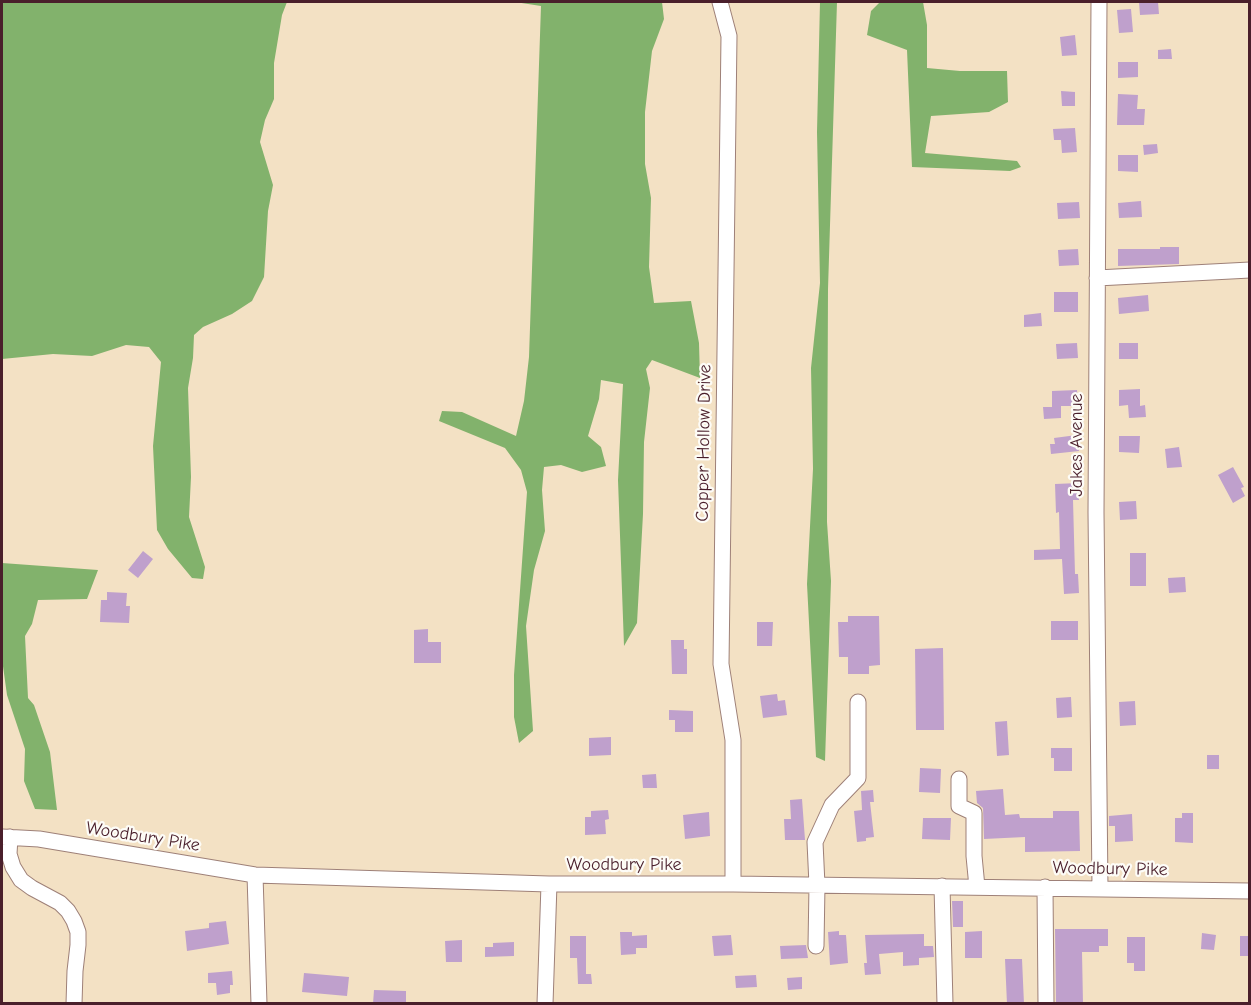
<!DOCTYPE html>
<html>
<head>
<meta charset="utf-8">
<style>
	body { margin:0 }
	#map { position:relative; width:1251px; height:1005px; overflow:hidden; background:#f3e1c4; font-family:"Comic Neue",sans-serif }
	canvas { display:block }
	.frame { position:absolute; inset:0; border:3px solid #4a1f2b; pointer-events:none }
</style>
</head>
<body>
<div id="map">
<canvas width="1251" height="1005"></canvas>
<div class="frame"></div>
</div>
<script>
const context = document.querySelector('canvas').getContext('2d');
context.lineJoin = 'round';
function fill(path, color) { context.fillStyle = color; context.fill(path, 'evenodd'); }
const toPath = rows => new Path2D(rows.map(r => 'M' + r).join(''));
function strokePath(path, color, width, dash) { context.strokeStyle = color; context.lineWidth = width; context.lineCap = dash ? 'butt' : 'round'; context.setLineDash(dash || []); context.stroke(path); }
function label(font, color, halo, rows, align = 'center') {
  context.font = font + ' "Comic Neue",sans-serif'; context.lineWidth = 4.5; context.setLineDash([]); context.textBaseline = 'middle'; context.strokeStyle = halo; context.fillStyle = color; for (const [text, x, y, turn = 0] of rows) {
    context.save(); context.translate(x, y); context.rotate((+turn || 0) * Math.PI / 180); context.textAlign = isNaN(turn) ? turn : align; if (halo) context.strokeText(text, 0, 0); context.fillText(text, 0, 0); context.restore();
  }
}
const forest = toPath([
	[2,2,287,2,282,15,274,63,274,99,265,120,260,142,273,185,268,211,264,277,252,301,232,314,203,327,194,335,193,358,188,388,191,477,189,517,205,567,203,579,192,578,168,549,157,530,153,446,161,362,149,347,126,345,92,356,53,354,2,359],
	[515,2,662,2,664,19,652,51,645,112,645,164,651,198,649,267,654,303,691,301,699,343,700,378,652,360,646,369,650,388,644,442,643,514,637,623,624,646,618,480,623,384,601,380,599,399,588,436,601,447,606,466,582,472,561,465,544,467,542,490,545,531,534,570,526,626,533,731,519,743,514,717,514,675,527,492,521,470,505,448,439,421,442,411,462,412,516,436,524,401,529,357,541,6],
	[820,2,837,2,828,289,827,522,831,581,825,761,816,757,807,584,813,469,811,368,820,283,817,132],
	[880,2,923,2,927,25,927,68,960,71,1007,71,1008,102,989,112,931,116,925,153,1017,161,1021,167,1010,171,912,167,907,50,867,35,871,11],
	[2,563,98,570,87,599,38,600,32,624,25,636,28,698,34,705,50,752,57,810,35,809,24,781,25,749,7,695,2,659]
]);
const building = toPath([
	[1139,2,1158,2,1159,14,1140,15],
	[1131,9,1133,32,1119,33,1117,10],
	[1075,35,1077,55,1062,56,1060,37],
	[1171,49,1172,59,1158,59,1158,50],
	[1118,62,1138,62,1138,77,1118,78],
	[1061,91,1075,92,1075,106,1062,106],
	[1118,94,1138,95,1137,109,1145,109,1144,125,1117,125],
	[1075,128,1077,152,1062,153,1061,140,1054,140,1053,129],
	[1157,144,1158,153,1144,155,1143,145],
	[1118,155,1138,155,1138,172,1118,171],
	[1141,201,1142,217,1119,218,1118,203],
	[1079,202,1080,218,1058,219,1057,203],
	[1160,247,1179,247,1179,264,1118,266,1118,249,1160,249],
	[1078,249,1079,265,1059,266,1058,250],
	[1054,292,1078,292,1078,312,1054,312],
	[1148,295,1149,311,1119,314,1118,298],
	[1041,313,1042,326,1024,327,1024,315],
	[1077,343,1078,358,1057,359,1056,344],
	[1119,343,1138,343,1138,359,1119,359],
	[1140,389,1140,406,1145,405,1146,417,1129,418,1128,405,1119,406,1119,390],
	[1077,390,1078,406,1061,406,1061,418,1044,419,1043,407,1052,407,1052,391],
	[1077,435,1079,451,1051,454,1050,444,1055,444,1054,438],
	[1119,436,1140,436,1139,453,1119,452],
	[1179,447,1182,467,1167,468,1165,449],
	[1233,467,1244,487,1241,488,1245,496,1233,503,1218,475],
	[1079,483,1079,500,1073,500,1075,574,1078,574,1079,593,1064,594,1062,559,1034,560,1034,550,1060,549,1059,512,1056,513,1055,484],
	[1136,501,1137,519,1120,520,1119,502],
	[143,551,153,559,138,578,128,570],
	[1130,553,1146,553,1146,586,1130,586],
	[1185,577,1186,592,1169,593,1168,578],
	[107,592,127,593,126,606,130,606,129,623,100,622,101,600,107,600],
	[848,616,879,616,880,665,869,666,869,674,848,674,848,657,839,657,838,622,848,622],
	[1051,621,1078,621,1078,640,1051,640],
	[757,622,773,622,772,646,757,646],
	[428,629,428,642,441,642,441,663,414,663,414,630],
	[671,640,684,640,684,649,687,649,687,674,672,674],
	[943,648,944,730,916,730,915,649],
	[777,694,778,701,785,700,787,715,763,718,760,696],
	[1071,697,1072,717,1057,718,1056,698],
	[1135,701,1136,725,1120,726,1119,702],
	[669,710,693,711,693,732,675,732,675,720,669,720],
	[1007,721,1009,755,997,756,995,722],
	[611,737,611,755,589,756,589,738],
	[1051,748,1072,748,1072,771,1054,771,1054,758,1051,758],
	[1207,755,1219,755,1219,769,1207,769],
	[920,768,941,769,940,793,919,792],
	[656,774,657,788,643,788,642,775],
	[1003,789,1005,815,1019,814,1020,818,1053,818,1053,811,1079,811,1080,851,1025,852,1025,837,984,839,983,808,977,803,976,791],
	[873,790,874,802,870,802,874,837,866,838,866,841,857,842,854,811,862,810,861,791],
	[802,799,805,840,785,840,784,819,791,819,790,800],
	[608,810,609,819,605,820,606,834,585,835,585,817,591,817,591,811],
	[709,812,710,836,685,839,683,815],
	[1182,813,1193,813,1193,843,1175,842,1175,818,1182,818],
	[1132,814,1133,841,1115,842,1115,826,1109,826,1109,816],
	[923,818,951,818,950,840,922,839],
	[952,901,963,901,963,927,953,927],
	[226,921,229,944,187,951,185,931,209,928,209,923],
	[1055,929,1108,929,1108,946,1099,946,1099,952,1082,952,1083,1004,1056,1004],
	[839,931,839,935,846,935,848,963,830,965,828,932],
	[982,931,982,958,965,958,965,932],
	[620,932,632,932,632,936,647,935,647,948,636,948,636,954,621,955],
	[1202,933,1216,935,1214,950,1201,949],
	[924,934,924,946,933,946,934,957,919,958,919,965,903,966,903,952,879,954,881,974,865,975,864,963,867,963,865,935],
	[731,935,733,955,714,956,712,936],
	[570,936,586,936,586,974,591,974,592,984,578,984,577,958,570,958],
	[1240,936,1250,936,1250,956,1240,956],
	[1127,937,1145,937,1145,971,1134,971,1134,963,1127,963],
	[462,940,462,962,446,962,445,941],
	[514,942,514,956,485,957,485,947,493,947,493,943],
	[806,945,808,958,781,959,780,946],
	[1005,959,1022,959,1024,1004,1007,1004],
	[232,971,233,985,230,985,230,993,217,995,216,983,208,983,208,973],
	[304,973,349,977,347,996,302,992],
	[756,975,757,987,736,988,735,976],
	[802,977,802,989,788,990,787,978],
	[374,990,406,991,406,1004,373,1004]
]);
const minor = toPath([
	[720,2,729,36,721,664,733,740,733,884],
	[1099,2,1096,512,1100,888],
	[1097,278,1250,270],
	[959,779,959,806,974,813,974,856,977,887],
	[2,837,39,839,255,875,549,884,733,884,1250,891],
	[10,837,9,854,13,867,21,880,32,888,60,903,68,911,74,921,78,932,78,945,75,971,74,1004],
	[255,875,259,1004],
	[942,886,945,1004],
	[1045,887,1046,1004],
	[816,946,817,885,815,842,832,805,858,778,858,702],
	[545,1004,549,884]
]);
const streetNames = [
	["Copper Hollow Drive",704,443,-89],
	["Jakes Avenue",1077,445,-90],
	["Woodbury Pike",143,837,9],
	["Woodbury Pike",624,865],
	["Woodbury Pike",1110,869,1]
];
fill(forest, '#82b26c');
fill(building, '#bfa0cc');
strokePath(minor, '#9e8078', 17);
strokePath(minor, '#fff', 15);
label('18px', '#4a1f2b', '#fdfcf7', streetNames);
</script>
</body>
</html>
